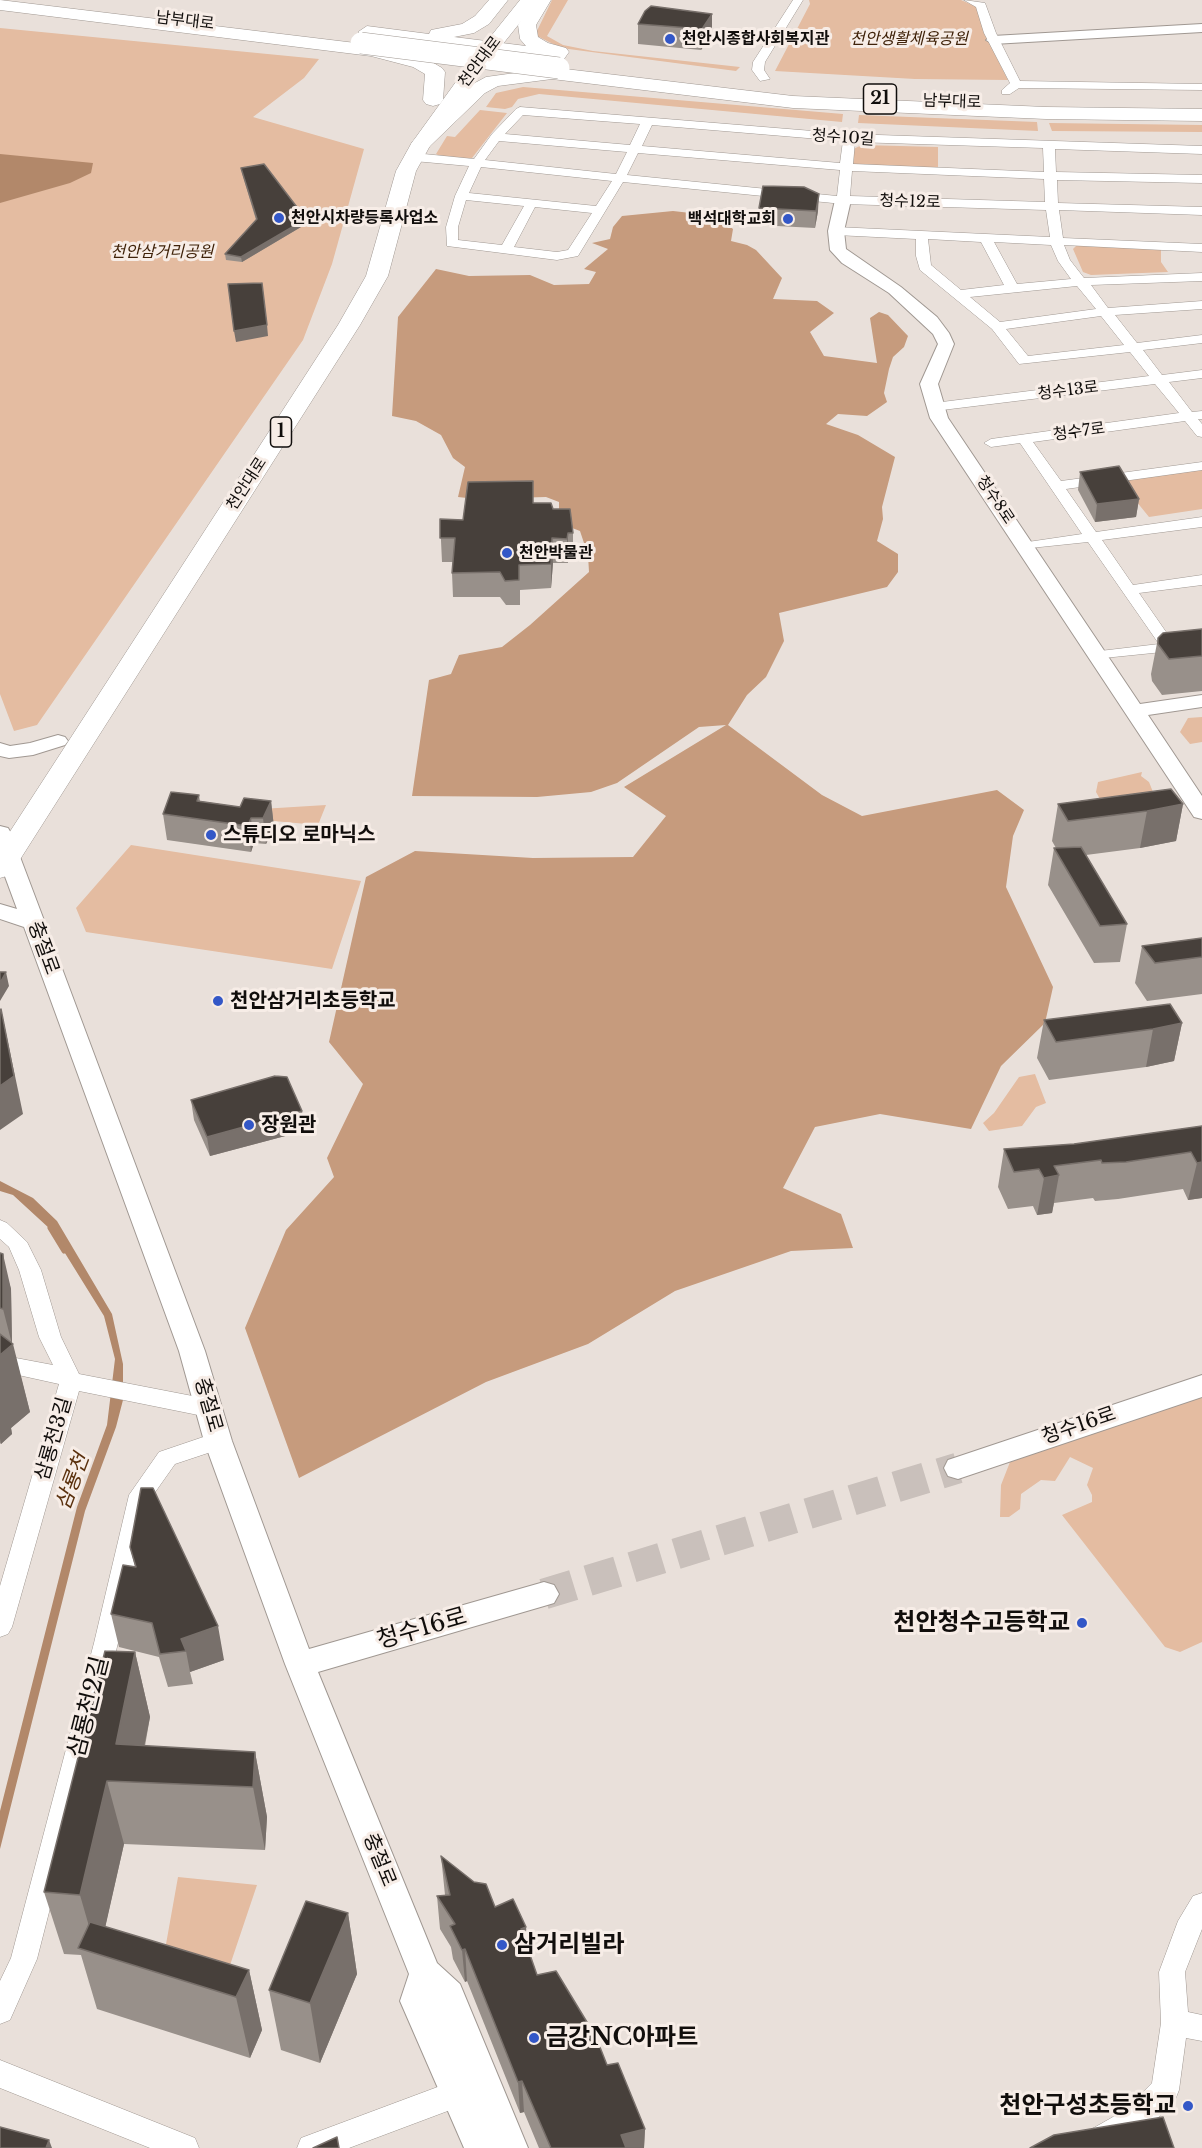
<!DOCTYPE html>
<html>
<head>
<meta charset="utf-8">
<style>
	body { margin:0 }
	canvas { display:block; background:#e9e0da }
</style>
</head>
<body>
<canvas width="1202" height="2148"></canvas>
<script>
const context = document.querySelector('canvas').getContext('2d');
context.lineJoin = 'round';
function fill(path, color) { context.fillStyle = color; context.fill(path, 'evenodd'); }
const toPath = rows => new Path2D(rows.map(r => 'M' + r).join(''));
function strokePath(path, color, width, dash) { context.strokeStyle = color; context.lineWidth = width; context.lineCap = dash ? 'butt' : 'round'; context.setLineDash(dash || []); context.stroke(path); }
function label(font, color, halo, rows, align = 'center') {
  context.font = font + ' "Libre Baskerville","Noto Sans KR",serif'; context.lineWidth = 6; context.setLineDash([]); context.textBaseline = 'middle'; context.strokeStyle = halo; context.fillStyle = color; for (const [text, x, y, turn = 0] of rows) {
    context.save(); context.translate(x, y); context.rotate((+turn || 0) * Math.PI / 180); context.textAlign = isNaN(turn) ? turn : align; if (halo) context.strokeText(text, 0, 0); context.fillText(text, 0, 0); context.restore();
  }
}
const green = toPath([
	[552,0,568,0,547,36,563,45,593,51,740,67,736,71,561,48,535,35],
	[809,0,961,0,977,7,985,34,1008,80,915,79,775,71,810,4],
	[0,28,319,59,304,78,253,117,364,149,332,264,303,340,37,725,14,731,0,694],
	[523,87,618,95,843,114,842,122,539,94,518,99,512,107,505,109,486,107,496,93],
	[480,110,507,113,472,158,444,158,436,154,447,136,455,137],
	[859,115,1037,122,1038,131,858,123],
	[1049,123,1202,125,1202,132,1052,131],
	[862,145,938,147,938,169,850,164,851,150],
	[1077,245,1161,248,1161,262,1168,272,1091,275,1083,272,1073,249],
	[1202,470,1202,509,1149,517,1119,480],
	[1202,717,1202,742,1190,744,1180,732,1188,718],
	[1142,772,1141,776,1149,782,1153,792,1101,801,1096,792,1098,782],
	[326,805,318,825,240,818,245,810],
	[131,845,361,881,332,969,86,932,76,908],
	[1035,1074,1046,1103,1036,1107,1022,1126,989,1131,983,1123,994,1113,1019,1077],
	[1202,1395,1202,1642,1180,1652,1165,1647,1062,1515,1092,1502,1092,1495,1087,1485,1093,1468,1070,1457,1055,1481,1041,1480,1021,1494,1020,1509,1009,1517,1000,1517,1001,1485,1010,1462],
	[178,1877,257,1885,226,1977,163,1961]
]);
const forest = toPath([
	[673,211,717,216,733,229,731,241,747,245,756,250,782,278,773,299,817,301,834,313,810,332,824,356,877,363,870,318,879,312,888,315,908,336,904,347,893,357,889,369,884,393,887,402,867,416,838,414,826,424,858,435,895,457,882,507,883,519,877,541,898,554,898,572,887,587,779,613,784,641,766,677,747,695,728,725,822,795,862,816,997,790,1024,810,1013,836,1006,887,1053,987,1045,1023,1001,1066,971,1129,880,1114,815,1127,783,1188,841,1214,853,1248,791,1251,675,1291,588,1344,486,1382,299,1478,245,1328,286,1230,334,1177,327,1158,363,1084,329,1042,366,877,415,851,533,858,633,857,666,816,624,787,726,725,699,727,617,783,591,792,537,797,412,796,429,680,451,674,459,655,502,647,530,625,589,572,588,555,580,531,559,523,559,502,546,497,476,499,458,497,465,467,453,458,441,435,416,421,392,416,398,317,436,269,469,276,530,275,554,285,589,284,596,272,584,269,608,249,592,243,610,239,613,227,622,216]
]);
const water = toPath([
	[0,154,93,163,91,173,70,183,0,203],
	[0,1181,33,1198,57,1221,112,1314,123,1364,123,1400,116,1427,85,1511,0,1849,0,1811,77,1507,107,1425,115,1359,104,1316,50,1229,13,1195,0,1191]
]);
const stream = toPath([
	[50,1228,64,1251]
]);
const tertiaryTunnel = toPath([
	[544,1594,958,1468]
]);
const minor = toPath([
	[793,0,803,0,765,62,764,70,770,79,760,81,752,70,753,62,793,0],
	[964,0,985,3,996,33,1020,81,1202,84,1202,90,1019,88,1010,94,1002,94,1002,90,1010,83,984,33,976,7,964,0],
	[520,107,849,134,1202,146,1202,154,1055,149,1056,172,1202,175,1202,183,1057,180,1058,203,1202,207,1202,215,1059,210,1063,238,1202,244,1202,252,1064,245,1070,260,1084,278,1202,273,1202,281,1091,285,1108,308,1202,301,1202,309,1115,315,1137,343,1202,335,1202,343,1143,350,1162,375,1202,370,1202,378,1169,382,1192,412,1202,411,1202,419,1198,419,1202,424,1202,437,1197,436,1185,421,1033,442,1061,481,1202,462,1202,470,1066,489,1096,532,1202,517,1202,527,1102,540,1133,585,1202,575,1202,585,1139,593,1173,642,1202,638,1202,648,1094,659,1092,656,1100,651,1159,644,1088,542,1021,549,1018,546,1021,543,1082,534,1020,443,991,447,984,443,991,439,1179,413,1155,384,934,411,927,407,934,403,1149,376,1130,352,1019,364,992,329,920,270,916,256,916,239,836,235,830,231,836,227,1050,237,1046,210,843,204,623,182,578,256,557,260,447,246,446,227,455,196,469,166,414,161,408,157,414,153,474,159,492,134,516,109,520,107],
	[523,115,640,124,630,145,505,134,523,115],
	[652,125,843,141,840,163,642,146,652,125],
	[499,141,627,152,616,174,485,160,499,141],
	[855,142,1043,148,1044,172,853,164,855,142],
	[638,153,840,170,837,196,627,175,638,153],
	[481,167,612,181,596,206,469,193,481,167],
	[852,171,1044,179,1045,202,850,196,852,171],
	[466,200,524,206,502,245,458,240,458,227,466,200],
	[535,207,592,213,568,250,557,252,514,247,535,207],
	[928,239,981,242,1004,285,961,290,931,265,928,239],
	[994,242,1051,245,1058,261,1071,279,1017,284,994,242],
	[1077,286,1096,309,1000,322,970,297,1077,286],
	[1101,316,1124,345,1028,356,1006,329,1101,316],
	[0,1220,7,1223,27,1242,41,1270,61,1337,79,1374,208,1399,216,1402,219,1408,216,1414,208,1417,79,1391,12,1627,8,1634,0,1637,0,1586,59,1384,0,1371,0,1355,53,1365,39,1337,19,1270,9,1247,0,1239,0,1220],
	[218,1432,226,1435,229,1441,226,1447,175,1464,151,1498,118,1643,37,1959,10,2020,0,2024,0,1981,11,1958,94,1643,129,1495,159,1452,218,1432],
	[1202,1893,1202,1929,1185,1972,1188,2012,1202,2015,1202,2041,1186,2038,1179,2090,1175,2100,1147,2129,1113,2148,1072,2148,1076,2138,1127,2109,1152,2083,1161,2023,1159,1972,1178,1921,1193,1896,1202,1893],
	[0,2060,195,2138,199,2148,150,2148,0,2088,0,2060],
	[459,2079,469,2083,473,2093,469,2103,349,2148,297,2148,301,2138,459,2079]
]);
const tertiary = toPath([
	[1202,24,1202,32,993,44,986,40,993,36,1202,24],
	[843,195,851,200,844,231,846,249,901,287,937,317,949,333,954,344,938,384,948,418,1140,704,1202,695,1202,707,1148,715,1202,796,1202,819,1194,817,930,418,920,384,938,344,933,334,889,293,842,263,830,250,828,231,835,200,843,195],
	[58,735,65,737,68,741,65,745,33,755,9,758,0,756,0,743,10,746,30,743,58,735],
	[0,826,8,828,11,833,45,923,205,1351,232,1441,309,1649,544,1582,554,1585,559,1594,554,1603,544,1606,318,1672,437,1963,460,1984,528,2148,464,2148,400,2001,409,1974,285,1664,204,1441,179,1351,24,927,0,919,0,904,17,909,0,863,0,826],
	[1202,1375,1202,1397,958,1479,948,1476,944,1468,948,1460,1202,1375]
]);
const primary = toPath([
	[520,0,538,0,483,69,431,144,416,171,388,276,360,325,14,869,10,875,0,878,0,847,338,325,366,276,396,171,411,144,471,61,520,0]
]);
const trunk = toPath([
	[0,0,397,48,427,59,442,68,445,72,443,100,440,104,433,106,426,104,423,100,425,74,413,67,371,56,0,10,0,0],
	[489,0,508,0,489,24,474,33,454,37,526,46,520,39,518,25,533,0,551,0,536,25,538,37,548,43,566,48,569,52,564,59,557,61,367,38,358,32,367,26,429,34,431,30,462,24,475,16,489,0],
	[523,64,793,96,1046,107,1202,109,1202,121,1046,119,793,108,552,79,498,86,485,93,428,148,414,148,411,144,414,140,471,85,486,77,515,73,513,70,516,66,523,64]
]);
const trunkBridge = toPath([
	[361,43,559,68]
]);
const wall = toPath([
	[651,6,712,34,701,50,638,44,638,24],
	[241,168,306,224,242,262,226,260,225,254,256,220,242,173],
	[759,208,818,211,815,228,758,225],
	[1080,472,1139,499,1136,517,1095,522,1078,490],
	[533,503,553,509,573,533,573,557,568,557,568,563,553,563,551,588,520,590,520,605,506,605,500,597,453,597,452,573,453,562,442,562,440,519,463,520],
	[1202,629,1202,691,1162,695,1152,681,1151,674,1158,638],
	[199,795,200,801,240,807,271,801,274,827,266,844,254,843,251,852,167,840,163,814],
	[1058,804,1183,804,1176,841,1140,848,1086,855,1127,924,1120,962,1094,963,1048,885,1054,848,1056,848,1052,841],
	[1202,938,1202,994,1147,1001,1135,983,1142,946],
	[1044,1020,1182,1023,1174,1061,1146,1067,1049,1080,1037,1058],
	[191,1100,302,1111,304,1131,210,1156,194,1120],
	[1202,1126,1202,1198,1188,1200,1183,1189,1118,1199,1095,1201,1093,1198,1054,1203,1052,1213,1037,1215,1033,1206,1008,1209,998,1187,1004,1149,1074,1144],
	[0,1253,11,1289,12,1343,30,1412,11,1428,12,1434,1,1444,0,1443],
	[130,1547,224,1660,190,1672,193,1684,168,1687,159,1657,119,1647,111,1614,135,1567],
	[135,1652,150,1717,145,1746,255,1752,267,1817,265,1850,124,1844,105,1927,249,1970,262,2030,250,2058,97,2009,81,1955,64,1954,44,1892],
	[441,1856,495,1907,526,1927,527,1947,537,1975,607,2065,645,2129,644,2148,539,2148,524,2112,520,2113,467,1981,465,1982,453,1959,451,1947,440,1929,437,1896,445,1895],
	[348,1913,357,1974,320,2063,281,2050,269,1990]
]);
const shadedWall = toPath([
	[712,14,712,34,701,50,702,29],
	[819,194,818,211,815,228,816,211],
	[306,219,306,224,242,262,241,257],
	[267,325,268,336,236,342,234,331],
	[1139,499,1136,517,1095,522,1097,504],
	[568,533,568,563,567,539],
	[552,538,553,563,551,588,551,564],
	[271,801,274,827,266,844,263,818],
	[1183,804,1176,841,1140,848,1147,811],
	[251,818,254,843,251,852,248,826],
	[6,972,9,986,0,1001,0,983],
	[1,1009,23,1114,0,1130,0,1086],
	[1182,1023,1174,1061,1146,1067,1153,1029],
	[302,1111,304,1131,210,1156,207,1137],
	[1202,1162,1202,1198,1188,1200,1197,1163],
	[1059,1175,1052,1213,1037,1215,1044,1178],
	[3,1254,11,1289,12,1344,3,1309],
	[13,1344,30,1412,11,1428,12,1434,1,1444,0,1439,0,1355],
	[218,1626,224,1660,190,1672,186,1651,181,1639],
	[135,1652,150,1717,137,1782,116,1744],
	[255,1752,267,1817,265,1850,253,1787],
	[107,1781,124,1844,99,1955,97,1954,80,1895],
	[348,1913,357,1974,320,2063,310,2003],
	[526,1927,528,1960,521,1929],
	[465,1949,467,1981,465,1982,462,1950],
	[249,1970,262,2030,250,2058,236,1997],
	[522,2081,524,2112,520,2113,518,2082],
	[645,2129,644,2148,621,2148,621,2135],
	[49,2140,52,2148,46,2148]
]);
const building = toPath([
	[651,6,712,14,702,29,638,24,645,11,651,6],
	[264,164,306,219,241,257,225,254,257,219,241,168,264,164],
	[763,186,804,187,819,194,816,211,759,208,763,186],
	[262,283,267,325,234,331,228,284,262,283],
	[1119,466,1139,499,1097,504,1080,472,1119,466],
	[533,481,533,503,551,503,553,509,570,509,573,533,568,533,567,539,552,538,551,564,519,565,519,580,505,581,500,572,452,573,455,538,440,538,440,519,463,520,468,482,533,481],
	[1202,629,1202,656,1169,659,1158,644,1158,638,1163,633,1202,629],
	[1171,789,1183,804,1147,811,1068,821,1058,804,1171,789],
	[171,792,199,795,197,801,240,807,244,798,271,801,263,818,251,818,248,826,163,814,171,792],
	[1081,847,1127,924,1100,926,1054,848,1081,847],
	[1202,938,1202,957,1155,963,1142,946,1202,938],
	[0,972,6,972,0,983,0,972],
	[1170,1004,1182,1023,1153,1029,1056,1042,1044,1020,1170,1004],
	[1,1009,14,1076,0,1086,0,1010,1,1009],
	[275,1076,287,1077,302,1111,207,1137,191,1100,275,1076],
	[1202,1126,1202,1162,1197,1163,1191,1152,1126,1162,1102,1163,1101,1160,1054,1166,1059,1175,1044,1178,1039,1169,1014,1172,1004,1149,1074,1144,1202,1126],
	[0,1253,3,1254,3,1309,0,1308,0,1253],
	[0,1334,13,1344,0,1355,0,1334],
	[141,1488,153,1488,218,1626,181,1639,186,1651,160,1654,152,1623,111,1614,123,1565,136,1567,130,1547,141,1488],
	[105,1651,135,1652,116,1744,255,1752,253,1787,107,1781,80,1895,44,1892,105,1651],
	[441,1856,474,1882,486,1884,495,1907,513,1899,526,1927,521,1929,537,1975,556,1971,596,2037,607,2065,618,2063,645,2129,621,2135,626,2148,551,2148,522,2081,518,2082,465,1949,462,1950,450,1926,455,1924,437,1896,450,1895,441,1856],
	[306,1901,348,1913,310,2003,269,1990,306,1901],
	[90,1922,249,1970,236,1997,78,1948,90,1922],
	[1163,2117,1174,2148,1030,2148,1054,2135,1163,2117],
	[0,2127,49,2140,46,2148,0,2148,0,2127],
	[337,2137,339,2148,313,2148,337,2137]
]);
const markers = [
	[670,39,6,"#3357c7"],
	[279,218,6,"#3357c7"],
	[788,219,6,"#3357c7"],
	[507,553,6,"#3357c7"],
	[211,835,6,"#3357c7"],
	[218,1001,6,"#3357c7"],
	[249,1125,6,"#3357c7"],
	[1082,1623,6,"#3357c7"],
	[502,1945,6,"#3357c7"],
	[534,2038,6,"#3357c7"],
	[1188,2106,6,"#3357c7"]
];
const farStreetnames = [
	["남부대로",185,21,7],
	["천안대로",480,62,-53],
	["남부대로",952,102,2],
	["청수10길",843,138,4],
	["청수12로",910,202,2],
	["청수13로",1068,391,-7],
	["청수7로",1079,432,-8],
	["천안대로",247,484,-57],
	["청수8로",995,500,56]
];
const farPoinames = [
	["천안시종합사회복지관",682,39],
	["천안시차량등록사업소",291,218],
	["백석대학교회",776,219,"right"],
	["천안박물관",519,553]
];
const farParknames = [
	["천안생활체육공원",909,39],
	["천안삼거리공원",162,252]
];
const shields = [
	[880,99,33],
	[281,432,21]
];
const shieldNames = [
	["21",880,99],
	["1",281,432]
];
const poiNames = [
	["스튜디오 로마닉스",223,835],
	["천안삼거리초등학교",230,1001],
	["장원관",261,1125]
];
const streetNames = [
	["충절로",43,948,70],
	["충절로",208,1405,74],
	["청수16로",1079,1426,-19],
	["삼룡천3길",54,1439,-74],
	["충절로",379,1860,68]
];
const waterNames = [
	["삼룡천",73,1482,-69]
];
const nearPoinames = [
	["천안청수고등학교",1070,1623],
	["삼거리빌라",514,1945,"left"],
	["금강NC아파트",546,2038,"left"],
	["천안구성초등학교",1176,2106]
];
const nearStreetnames = [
	["청수16로",422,1629,-16],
	["삼룡천2길",89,1707,-76]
];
fill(green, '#e4bca1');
fill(forest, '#c69b7d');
fill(water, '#b2886a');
strokePath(stream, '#b2886a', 5);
strokePath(tertiaryTunnel, '#c9c0bb', 31, [31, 15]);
strokePath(minor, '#a09892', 1);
strokePath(tertiary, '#a09892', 2);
strokePath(primary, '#a09892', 1);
strokePath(trunk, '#a09892', 1);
fill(minor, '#fff');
fill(tertiary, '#fff');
fill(primary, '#fff');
fill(trunk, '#fff');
strokePath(trunkBridge, '#a09892', 22, []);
strokePath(trunkBridge, '#fff', 21);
fill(wall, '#98908a');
fill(shadedWall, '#78706b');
fill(building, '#47403b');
strokePath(building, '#78706b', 1.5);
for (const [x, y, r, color] of markers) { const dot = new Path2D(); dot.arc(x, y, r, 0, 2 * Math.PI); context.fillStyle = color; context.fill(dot); strokePath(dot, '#f7ede7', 2); }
label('16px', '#110e0c', '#f7ede7', farStreetnames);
label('bold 16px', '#110e0c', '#f7ede7', farPoinames, 'left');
label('italic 16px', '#3f2209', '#f7ede7', farParknames);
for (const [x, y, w] of shields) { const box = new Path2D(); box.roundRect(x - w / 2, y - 15, w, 30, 4.5); context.fillStyle = '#f7ede7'; context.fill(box); strokePath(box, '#110e0c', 1.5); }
label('bold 18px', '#110e0c', null, shieldNames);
label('bold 20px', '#110e0c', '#f7ede7', poiNames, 'left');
label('20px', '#110e0c', '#f7ede7', streetNames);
label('italic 21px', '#5b310e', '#f7ede7', waterNames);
label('bold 24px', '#110e0c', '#f7ede7', nearPoinames, 'right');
label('24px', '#110e0c', '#f7ede7', nearStreetnames);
</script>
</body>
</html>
